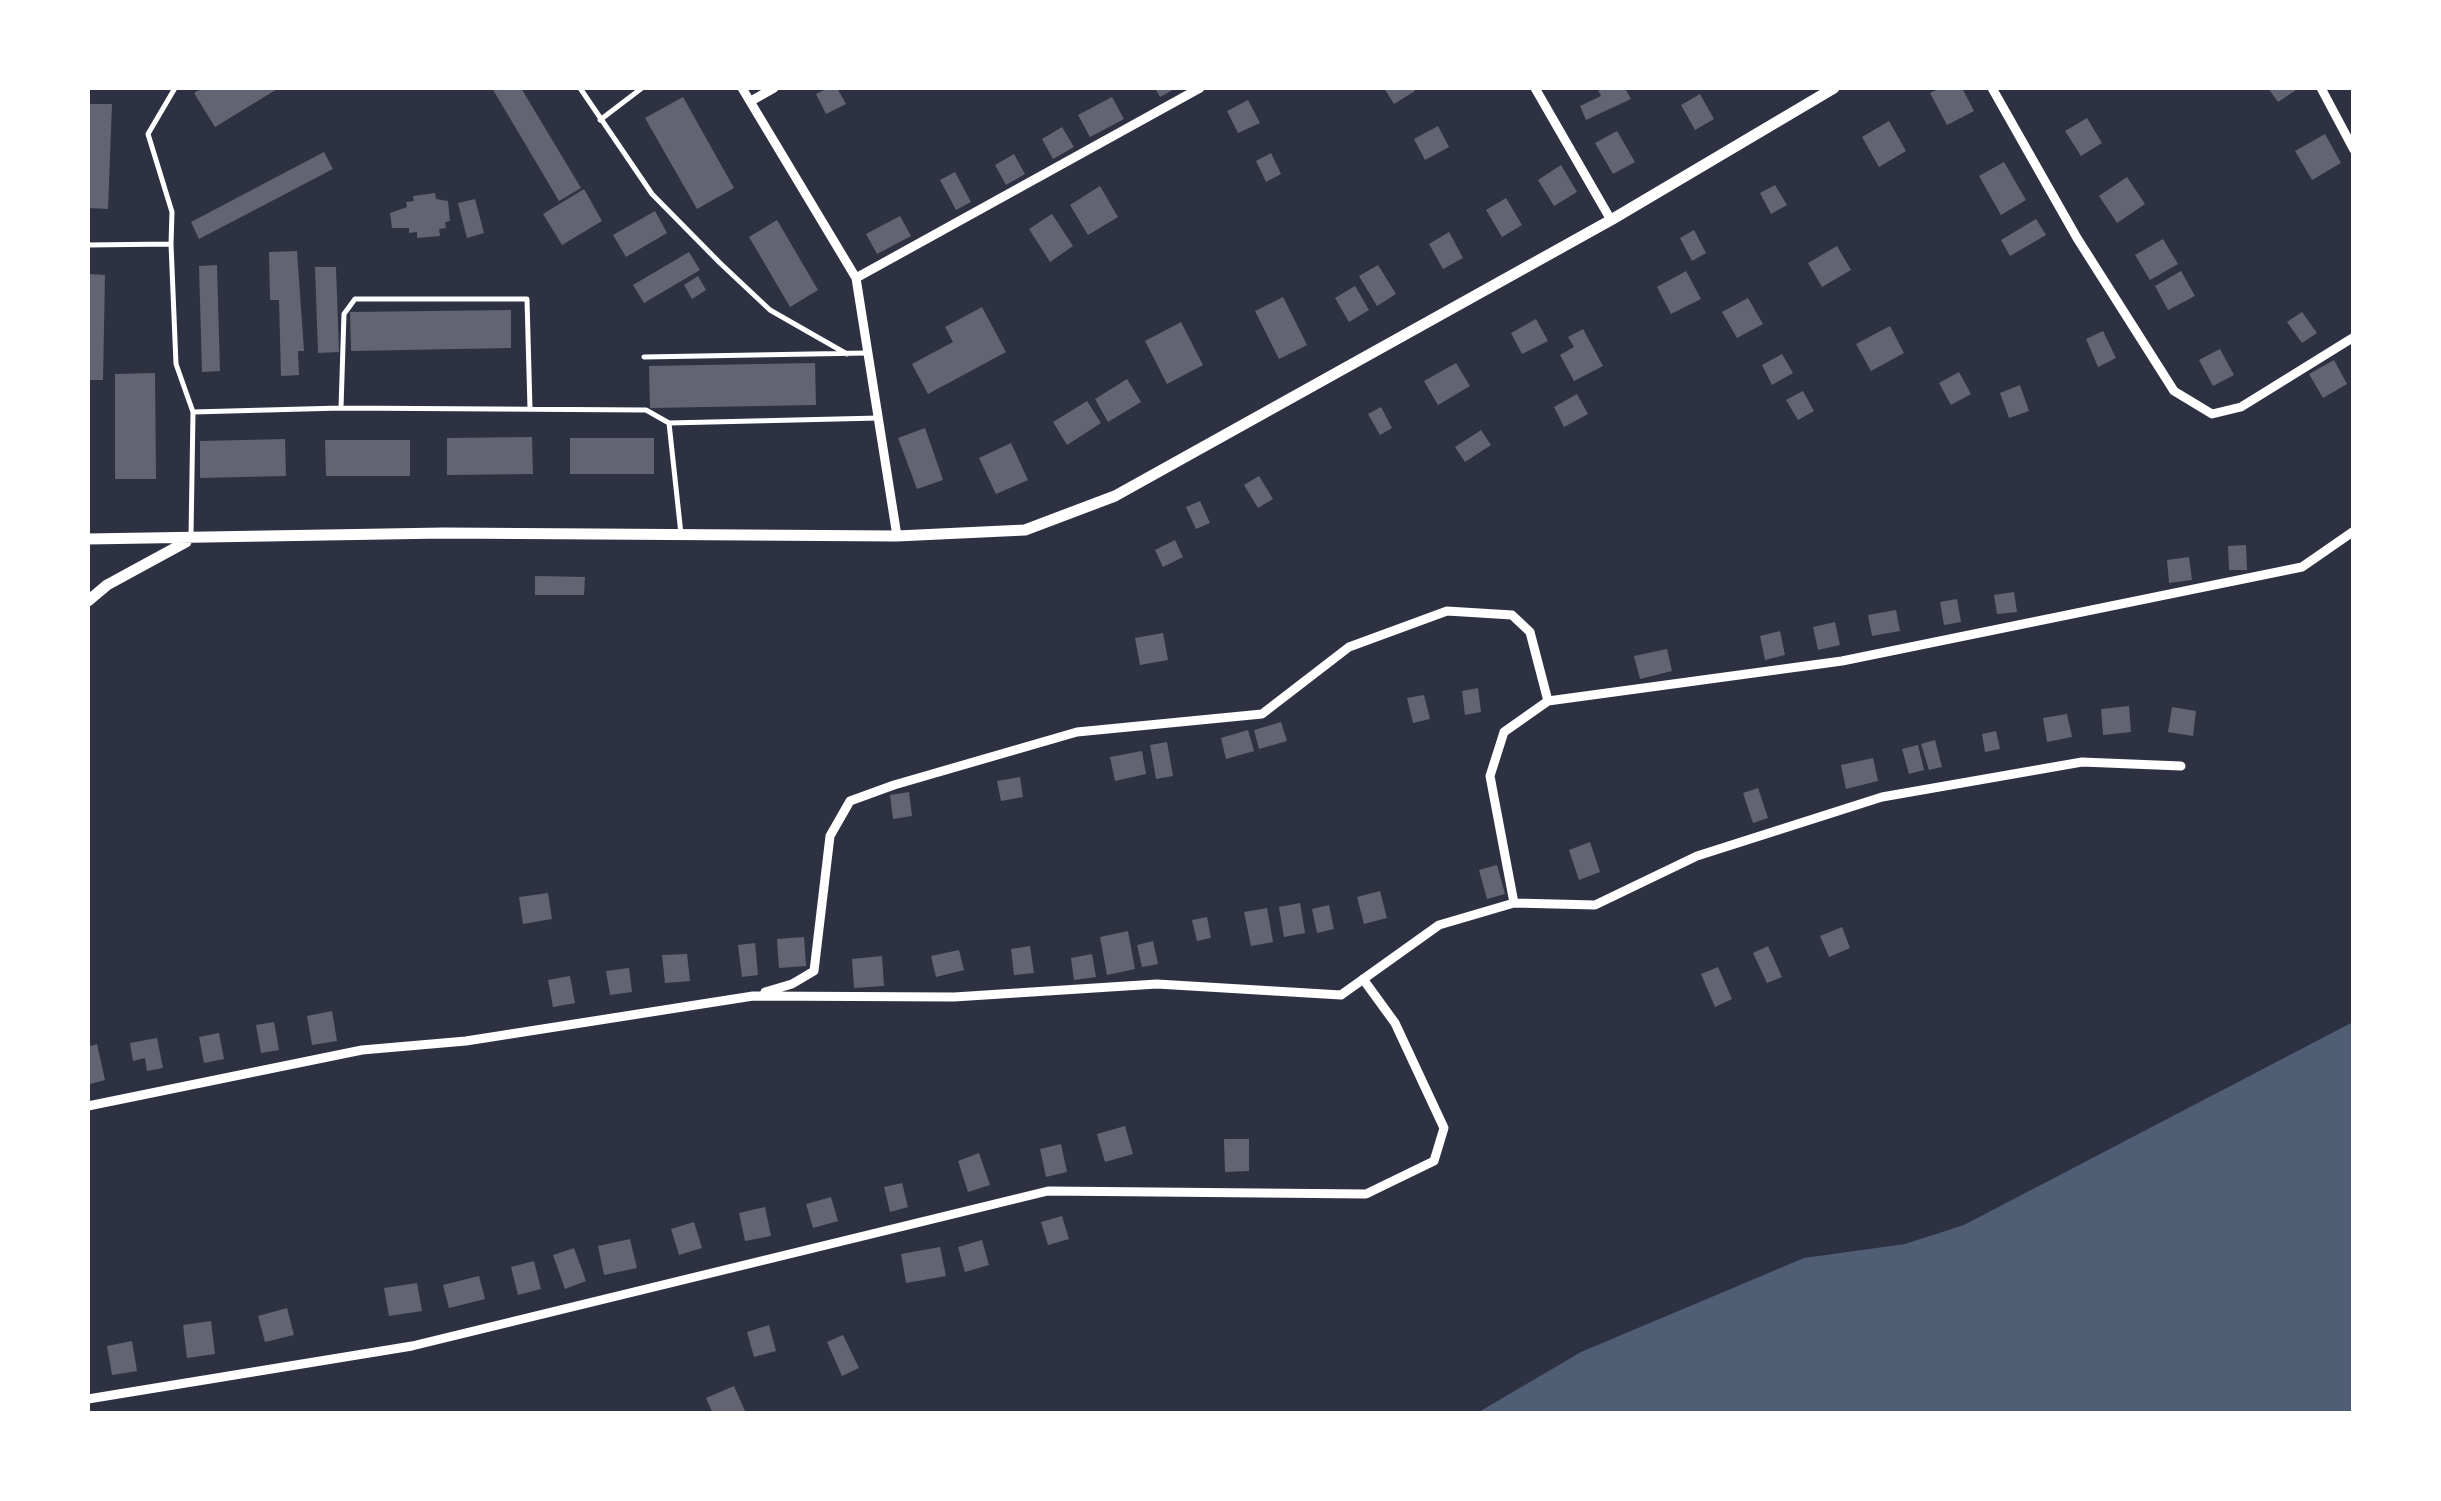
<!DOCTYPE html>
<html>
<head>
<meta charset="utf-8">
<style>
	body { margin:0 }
	#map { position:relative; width:2441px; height:1501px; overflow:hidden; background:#2d3142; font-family:"Nunito Sans",sans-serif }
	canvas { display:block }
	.frame { position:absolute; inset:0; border:90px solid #fff; pointer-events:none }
</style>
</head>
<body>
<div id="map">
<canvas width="2441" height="1501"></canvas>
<div class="frame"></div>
</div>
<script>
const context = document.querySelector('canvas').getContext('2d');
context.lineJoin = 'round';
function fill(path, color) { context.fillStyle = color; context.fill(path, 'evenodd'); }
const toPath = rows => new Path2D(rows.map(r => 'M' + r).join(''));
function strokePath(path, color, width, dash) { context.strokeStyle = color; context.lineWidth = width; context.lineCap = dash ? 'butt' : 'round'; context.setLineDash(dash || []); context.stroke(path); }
const water = toPath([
	[2353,1022,2353,1413,1477,1413,1581,1352,1804,1258,1905,1244,1964,1225]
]);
const building = toPath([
	[202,88,279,88,215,127,194,93],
	[492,88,521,88,581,188,559,201],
	[828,88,837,88,846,104,826,114,816,94],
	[1155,88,1176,88,1160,97],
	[1384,88,1413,88,1415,91,1394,104],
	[1597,88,1625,88,1631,99,1586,120,1580,106,1601,96],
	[1940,88,1962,88,1974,111,1947,125,1930,93],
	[2268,88,2299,88,2278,102],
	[1700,94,1714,119,1695,130,1681,105],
	[683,97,734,188,697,209,645,118],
	[1112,97,1124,119,1090,137,1078,115],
	[1248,100,1260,123,1238,133,1227,111],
	[88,104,112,104,108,209,88,208],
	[2087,118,2102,143,2081,156,2065,131],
	[1889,121,1906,151,1879,167,1862,137],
	[1438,126,1449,147,1425,160,1414,139],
	[1062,127,1074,147,1053,159,1042,139],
	[1617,131,1635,162,1613,174,1595,143],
	[2325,134,2341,163,2312,180,2295,151],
	[324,152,333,169,199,239,191,222],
	[1271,153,1281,174,1266,182,1256,161],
	[1014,154,1025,174,1006,185,995,165],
	[2004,162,2026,200,2001,215,1979,176],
	[1561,165,1577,192,1554,206,1538,180],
	[955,172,971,202,956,210,940,180],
	[2127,177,2145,204,2117,223,2099,196],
	[1775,185,1787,205,1771,214,1760,193],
	[1100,186,1118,217,1088,235,1070,205],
	[584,189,602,221,562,245,543,214],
	[435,193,436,199,448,201,450,221,445,222,446,228,439,229,440,236,417,238,417,232,409,233,409,228,392,228,390,213,407,207,406,202,414,201,413,196],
	[1506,198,1522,225,1502,237,1486,210],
	[475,199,484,233,467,238,458,203],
	[655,211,667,233,626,257,613,235],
	[1052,214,1073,246,1050,262,1029,229],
	[900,216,911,236,877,254,866,234],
	[2036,219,2046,235,2010,256,2001,240],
	[777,220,818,290,790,307,749,237],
	[1694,230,1706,253,1692,261,1680,238],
	[1449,232,1463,258,1443,269,1429,244],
	[2163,239,2178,264,2150,280,2135,255],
	[1837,246,1851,270,1822,287,1808,263],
	[297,251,304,351,298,351,299,375,281,376,279,300,270,300,269,252],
	[689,252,700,270,644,303,633,285],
	[217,265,220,371,202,372,199,266],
	[1378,265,1396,294,1377,306,1359,276],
	[315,267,336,267,339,352,318,353],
	[1686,271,1701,299,1671,314,1657,287],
	[2181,271,2195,296,2168,310,2155,286],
	[88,274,105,275,103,380,88,380],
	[698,276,706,290,692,299,684,285],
	[1355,286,1369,310,1349,322,1335,298],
	[1283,297,1307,345,1279,359,1255,311],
	[1748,298,1763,324,1737,338,1722,312],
	[982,307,1006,352,928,394,912,364,953,342,945,327],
	[511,310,511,348,351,351,350,312],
	[2302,312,2317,333,2302,343,2287,322],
	[1536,319,1548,341,1522,354,1511,333],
	[1181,322,1203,365,1167,384,1145,341],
	[1890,326,1904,353,1871,371,1856,344],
	[1583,329,1603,366,1574,381,1560,355,1574,347,1568,337],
	[2103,331,2116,358,2098,367,2086,339],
	[2220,349,2234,375,2213,386,2199,360],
	[1782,354,1793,373,1772,385,1762,365],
	[2334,360,2347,384,2323,398,2309,374],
	[815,363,816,405,650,408,649,366],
	[1456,363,1470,386,1438,405,1424,381],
	[1959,372,1971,394,1951,405,1939,383],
	[155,373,156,479,115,479,115,374],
	[1127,379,1141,402,1108,422,1095,399],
	[2020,385,2029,411,2009,418,2000,393],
	[1803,391,1814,411,1798,420,1786,400],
	[1577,394,1588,414,1564,427,1554,407],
	[1087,401,1101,423,1067,445,1053,422],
	[1381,407,1392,428,1380,435,1368,414],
	[925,428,943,480,917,489,898,438],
	[1481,430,1491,445,1465,462,1455,447],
	[532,437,533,474,447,475,447,438],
	[570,438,654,438,654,474,570,474],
	[285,439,286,476,200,478,200,441],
	[325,440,410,440,410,476,326,476],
	[1011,443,1028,480,996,494,979,458],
	[1259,476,1273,499,1258,508,1244,485],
	[1200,501,1210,523,1196,529,1186,507],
	[1175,540,1183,557,1163,567,1155,550],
	[2246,545,2247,570,2229,570,2228,546],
	[2189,557,2192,580,2169,583,2167,560],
	[535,576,585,577,584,595,535,595],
	[2014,592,2017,612,1997,614,1994,595],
	[1957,599,1961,622,1944,625,1940,602],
	[1896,610,1900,631,1872,636,1868,615],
	[1835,622,1840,645,1818,650,1813,627],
	[1780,631,1785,655,1765,660,1760,636],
	[1163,633,1168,660,1140,665,1135,638],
	[1667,649,1672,671,1640,679,1634,656],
	[1478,688,1481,712,1465,715,1462,691],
	[1424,695,1430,719,1413,723,1407,698],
	[2129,706,2131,732,2103,735,2101,709],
	[2172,707,2196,711,2193,736,2168,732],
	[2067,714,2072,737,2047,742,2043,718],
	[1281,722,1287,741,1259,749,1254,730],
	[1248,730,1254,751,1226,759,1221,738],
	[1996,731,2000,749,1985,752,1982,734],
	[1935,740,1942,767,1929,770,1921,744],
	[1167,742,1173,776,1156,779,1150,745],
	[1918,745,1924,770,1909,774,1902,749],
	[1142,751,1146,774,1115,781,1110,757],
	[1873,758,1878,781,1846,789,1841,765],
	[1020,777,1023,797,1001,801,997,781],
	[1758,788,1768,818,1753,823,1743,793],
	[909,792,912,816,893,819,890,795],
	[1590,842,1600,872,1579,880,1569,850],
	[1497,865,1505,894,1487,899,1479,870],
	[1380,891,1387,918,1364,924,1357,897],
	[548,893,552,919,523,924,519,897],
	[1300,903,1305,933,1284,937,1279,907],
	[1329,905,1334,929,1317,933,1312,909],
	[1267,908,1273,942,1251,946,1244,912],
	[1207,917,1211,938,1197,941,1192,920],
	[1842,927,1850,948,1829,957,1820,936],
	[1128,931,1135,969,1107,975,1100,937],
	[804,937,806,966,779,968,777,939],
	[1153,941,1158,964,1142,967,1137,945],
	[755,943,758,975,742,977,738,945],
	[1030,946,1034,973,1014,975,1011,949],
	[1768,946,1782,977,1767,983,1753,953],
	[959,950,964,970,936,977,931,956],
	[687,954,690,981,665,983,662,955],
	[1092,954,1096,977,1074,980,1071,958],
	[882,956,884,986,854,988,852,959],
	[1718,967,1732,999,1715,1007,1701,974],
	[629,968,632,992,610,995,606,971],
	[570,976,575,1003,553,1007,548,980],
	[332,1011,337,1041,312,1045,307,1016],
	[274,1022,279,1050,261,1053,256,1025],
	[219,1033,224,1059,204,1063,199,1037],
	[157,1038,163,1068,147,1071,145,1058,133,1061,130,1043],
	[97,1044,105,1080,90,1084,88,1047],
	[1125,1126,1133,1154,1105,1162,1097,1134],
	[1224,1139,1249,1139,1249,1171,1225,1172],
	[1061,1144,1067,1172,1046,1177,1040,1149],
	[979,1153,990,1185,968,1192,958,1161],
	[902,1183,908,1207,890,1212,884,1187],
	[831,1197,838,1221,813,1228,806,1204],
	[765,1207,771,1236,745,1241,739,1213],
	[1062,1216,1069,1239,1048,1245,1041,1222],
	[694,1222,702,1248,679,1255,671,1229],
	[630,1239,637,1268,604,1275,598,1246],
	[982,1240,989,1265,965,1272,958,1247],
	[940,1247,946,1276,906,1283,901,1254],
	[574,1248,586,1281,565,1289,553,1255],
	[534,1261,541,1289,518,1295,511,1267],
	[479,1276,485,1299,449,1308,443,1285],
	[417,1283,422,1311,389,1316,384,1288],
	[287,1308,294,1335,265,1342,258,1316],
	[211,1321,215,1354,187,1358,183,1325],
	[769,1325,776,1351,754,1357,747,1332],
	[843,1335,859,1368,842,1376,827,1342],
	[132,1341,137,1371,112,1375,107,1346],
	[734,1386,745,1411,713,1414,706,1398]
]);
const service = toPath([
	[580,88,652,194,720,263,770,310,847,354],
	[600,120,642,88],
	[171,244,176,364,193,412,191,536],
	[88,245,171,244,172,212,148,134,175,88],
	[644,357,866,353],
	[341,408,344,314,355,299,527,299,530,409],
	[193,412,341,408,646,410,669,423,681,534],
	[669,423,879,418]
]);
const minor = toPath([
	[742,88,856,278,897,536],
	[1535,88,1611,220],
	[1992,88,2077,238,2174,391,2212,414,2241,407,2354,337],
	[2321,88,2354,150],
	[751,101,774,88],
	[856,278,1200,88],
	[1548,701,1842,661,2302,567,2354,531],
	[765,992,792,984,814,971,830,836,850,801,894,785,1077,732,1262,714,1349,647,1447,611,1512,615,1530,632,1548,701,1504,732,1490,776,1514,903],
	[88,1106,362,1050,466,1041,753,996,954,997,1157,984,1341,995,1439,925,1514,903,1595,905,1697,856,1882,797,2082,762,2181,766],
	[88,1399,412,1346,1048,1191,1366,1194,1434,1161,1444,1128,1395,1023,1363,979]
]);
const tertiary = toPath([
	[88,539,444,533,897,536,1025,530,1115,496,1611,220,1834,88],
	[88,601,107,585,186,542]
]);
fill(water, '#4f5d75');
fill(building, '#626471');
strokePath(service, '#fff', 5);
strokePath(minor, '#fff', 9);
strokePath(tertiary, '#fff', 11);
</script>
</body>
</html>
